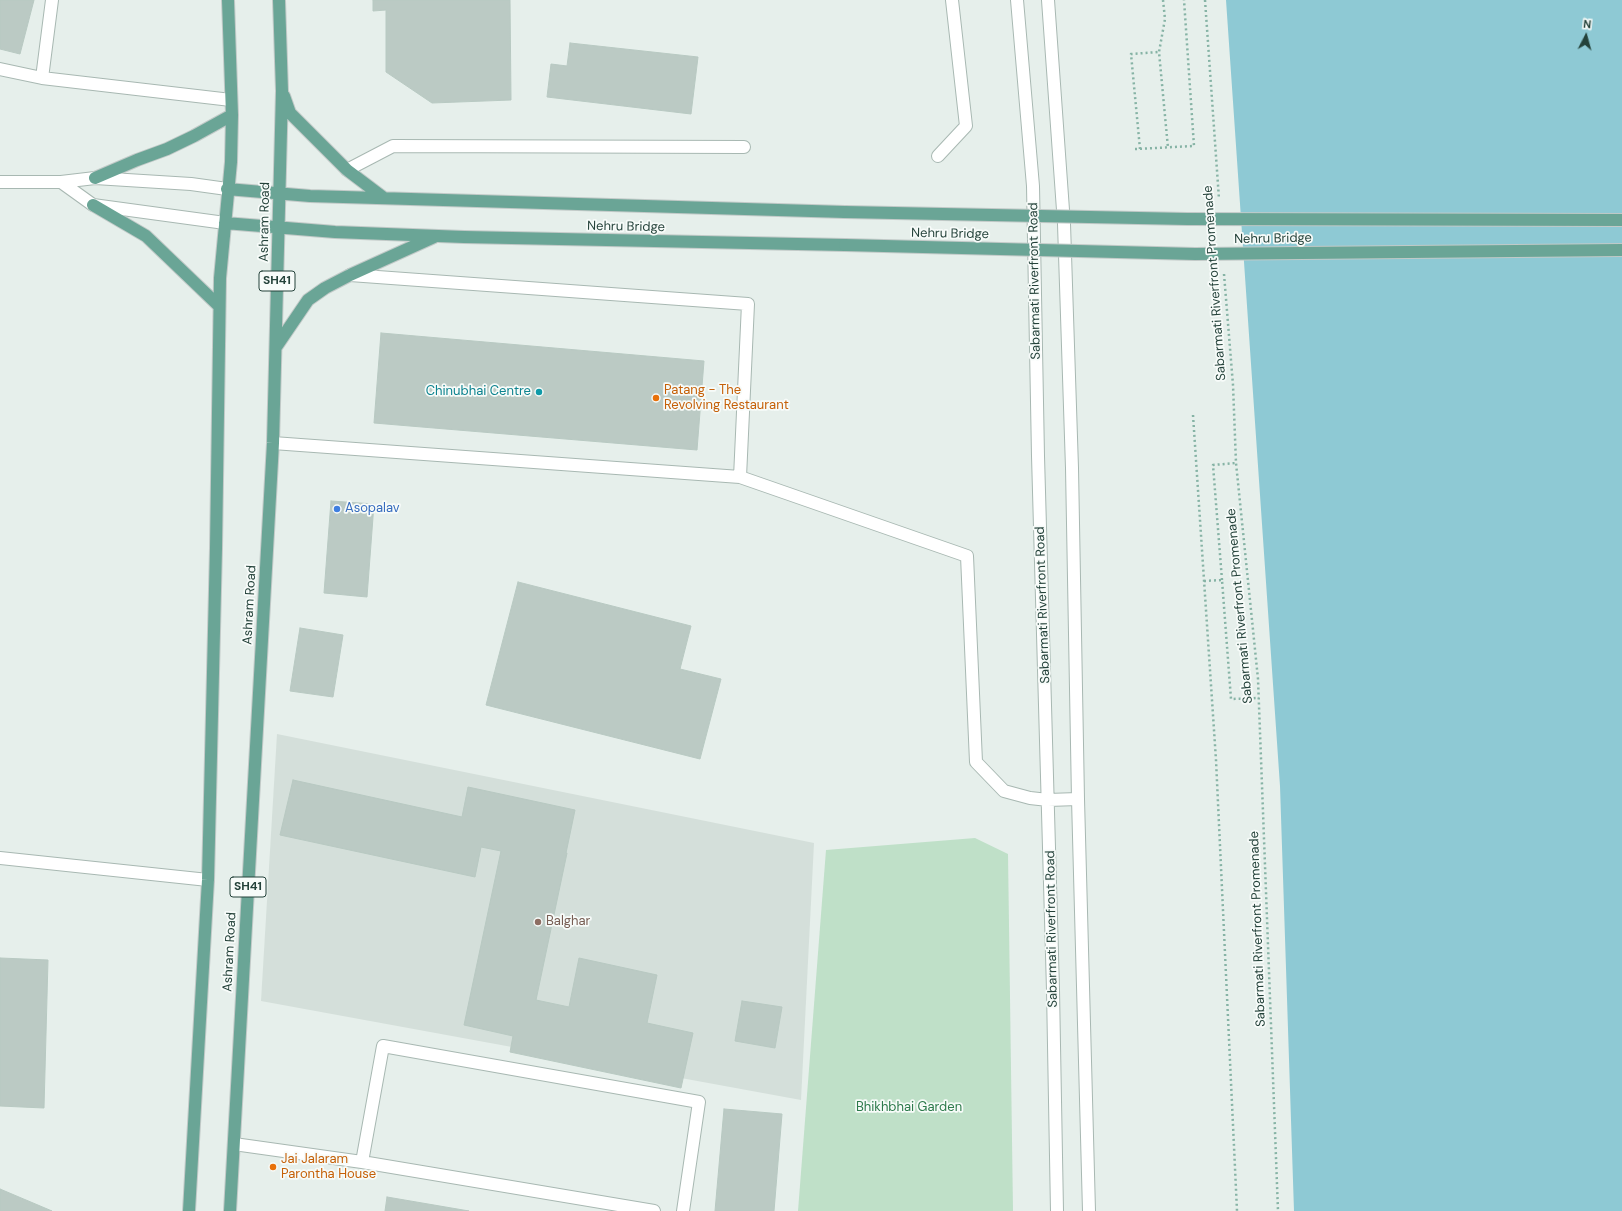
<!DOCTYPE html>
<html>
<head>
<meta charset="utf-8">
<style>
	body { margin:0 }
	#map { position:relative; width:1622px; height:1211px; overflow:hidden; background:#e6efeb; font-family:"DM Sans",sans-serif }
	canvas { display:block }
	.north { position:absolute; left:1566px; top:16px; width:40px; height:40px; -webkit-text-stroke:3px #f7fbf9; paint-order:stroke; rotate:6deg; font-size:11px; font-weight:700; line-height:16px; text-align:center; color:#24423a }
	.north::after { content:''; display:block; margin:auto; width:14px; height:18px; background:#24423a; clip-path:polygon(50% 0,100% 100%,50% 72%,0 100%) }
</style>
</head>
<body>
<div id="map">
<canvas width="1622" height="1211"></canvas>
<div class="north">N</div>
</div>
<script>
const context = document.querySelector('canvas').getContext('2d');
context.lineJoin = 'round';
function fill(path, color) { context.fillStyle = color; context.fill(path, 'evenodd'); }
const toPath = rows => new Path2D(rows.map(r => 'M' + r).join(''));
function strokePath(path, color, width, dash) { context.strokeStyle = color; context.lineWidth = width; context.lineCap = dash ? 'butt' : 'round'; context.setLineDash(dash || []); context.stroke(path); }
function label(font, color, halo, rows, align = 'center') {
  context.font = font + ' "DM Sans",sans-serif'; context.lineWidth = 3.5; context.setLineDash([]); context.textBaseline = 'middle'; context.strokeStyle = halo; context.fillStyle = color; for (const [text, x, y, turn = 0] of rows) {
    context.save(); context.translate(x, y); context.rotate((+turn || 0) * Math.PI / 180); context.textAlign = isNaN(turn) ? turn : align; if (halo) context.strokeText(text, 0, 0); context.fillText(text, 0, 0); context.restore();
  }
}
const built = toPath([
	[277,734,814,843,801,1100,261,1001]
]);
const green = toPath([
	[975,838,1008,854,1013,1211,798,1211,826,850]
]);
const water = toPath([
	[1226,0,1622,0,1622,1211,1294,1211,1280,786]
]);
const building = toPath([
	[0,0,34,0,20,54,0,49,0,0],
	[373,0,510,0,511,100,432,103,386,72,386,10,373,11,373,0],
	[570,43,698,57,691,114,547,97,551,64,567,66,570,43],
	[381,333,704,361,697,450,374,423,381,333],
	[331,501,374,504,367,597,324,593,331,501],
	[518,582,691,626,680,669,721,679,700,759,486,705,518,582],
	[300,628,343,635,333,697,290,691,300,628],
	[293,780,462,817,468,787,575,810,566,853,567,853,536,1000,569,1007,579,958,657,975,647,1023,693,1033,681,1088,510,1052,513,1036,464,1025,501,851,481,847,475,877,280,835,293,780],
	[0,958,48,960,44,1108,0,1106,0,958],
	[742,1001,782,1007,775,1048,735,1041,742,1001],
	[724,1109,782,1114,774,1211,715,1211,724,1109],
	[0,1189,52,1211,0,1211,0,1189],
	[387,1197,469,1211,385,1211,387,1197]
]);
const path = toPath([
	[1163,0,1165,19,1159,52,1168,148],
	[1205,0,1219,199],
	[1135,149,1194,146,1184,0],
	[1140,149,1131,54,1159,52],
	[1224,274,1233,385,1236,463,1258,679,1278,1211],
	[1193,415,1216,760,1237,1211],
	[1222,580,1213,465,1236,463],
	[1204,581,1222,580,1231,699,1259,698]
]);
const minor = toPath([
	[52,0,42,78,231,100],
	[1017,0,1033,186,1038,456,1053,990,1057,1211],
	[1048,0,1064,224,1072,468,1078,799,1089,1211],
	[0,69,42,78],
	[938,156,966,126,952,0],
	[347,170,393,146,744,147],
	[0,182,61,182,95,178,191,184,227,189],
	[61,182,93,205,225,223],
	[273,443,740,477,748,304,350,275],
	[740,477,967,556,976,762,1004,791,1030,798,1048,800,1078,799],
	[0,858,208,880],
	[234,1144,362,1162,654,1211],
	[362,1162,383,1046,699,1102,683,1211]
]);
const major = toPath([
	[284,96,290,113,347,170,384,198],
	[95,178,137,160,167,149,194,136,232,115],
	[227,189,310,196,845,212],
	[93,205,146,236,219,306],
	[225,223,335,232,464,237,845,245],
	[276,347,308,300,325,288,350,275,434,237],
	[189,1211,208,880,216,548,220,278,231,162,232,115,228,0],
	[230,1211,273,443,282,91,279,0]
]);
const majorBridge = toPath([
	[845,212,1187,219,1622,220],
	[845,245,1195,254,1622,250]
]);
const markers = [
	[539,392,4,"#0f9aa8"],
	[656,398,4,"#e8710a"],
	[337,509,4,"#3f7fe0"],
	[538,922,4,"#8d6e63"],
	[273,1167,4,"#e8710a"]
];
const shields = [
	[277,281,36],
	[248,887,36]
];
const shieldNames = [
	["SH41",277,281],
	["SH41",248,887]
];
const streetNames = [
	["Ashram Road",265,222,-89],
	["Nehru Bridge",626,227,1],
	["Nehru Bridge",950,234,1],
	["Nehru Bridge",1273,239,-1],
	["Sabarmati Riverfront Road",1035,281,-91],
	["Sabarmati Riverfront Promenade",1215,283,-94],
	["Ashram Road",250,605,-87],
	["Sabarmati Riverfront Road",1043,605,-92],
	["Sabarmati Riverfront Promenade",1240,606,-95],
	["Sabarmati Riverfront Road",1052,929,-91],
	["Sabarmati Riverfront Promenade",1258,929,-92],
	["Ashram Road",230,952,-87]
];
const foodNames = [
	["Patang - The",664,391],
	["Revolving Restaurant",664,406],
	["Jai Jalaram",281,1160],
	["Parontha House",281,1175]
];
const cultureNames = [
	["Chinubhai Centre",531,392]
];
const shopNames = [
	["Asopalav",345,509]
];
const educationNames = [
	["Balghar",546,922]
];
const parkNames = [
	["Bhikhbhai Garden",909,1108]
];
fill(built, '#d4dfda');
fill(green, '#bfe0c8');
fill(water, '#8ec9d4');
fill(building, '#bbcac4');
strokePath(building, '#b8c9c2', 1);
strokePath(minor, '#a8b8b2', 14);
strokePath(major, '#c2cac8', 14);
strokePath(path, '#86b3a5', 2.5, [2, 3]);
strokePath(minor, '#fff', 12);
strokePath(major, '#6aa596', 12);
strokePath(majorBridge, '#c2cac8', 14, []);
strokePath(majorBridge, '#6aa596', 12);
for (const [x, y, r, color] of markers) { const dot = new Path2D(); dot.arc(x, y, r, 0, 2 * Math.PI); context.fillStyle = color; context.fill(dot); strokePath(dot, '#f7fbf9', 1.5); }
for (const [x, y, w] of shields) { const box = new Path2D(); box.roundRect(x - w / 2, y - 10, w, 20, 3); context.fillStyle = '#f7fbf9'; context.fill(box); strokePath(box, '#24423a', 1); }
label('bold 12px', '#24423a', null, shieldNames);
label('13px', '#24423a', '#f7fbf9', streetNames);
label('13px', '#c56008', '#f7fbf9', foodNames, 'left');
label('13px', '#0d838f', '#f7fbf9', cultureNames, 'right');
label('13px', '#366cbe', '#f7fbf9', shopNames, 'left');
label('13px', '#785e54', '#f7fbf9', educationNames, 'left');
label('13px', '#2d7a4b', '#f7fbf9', parkNames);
</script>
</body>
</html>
